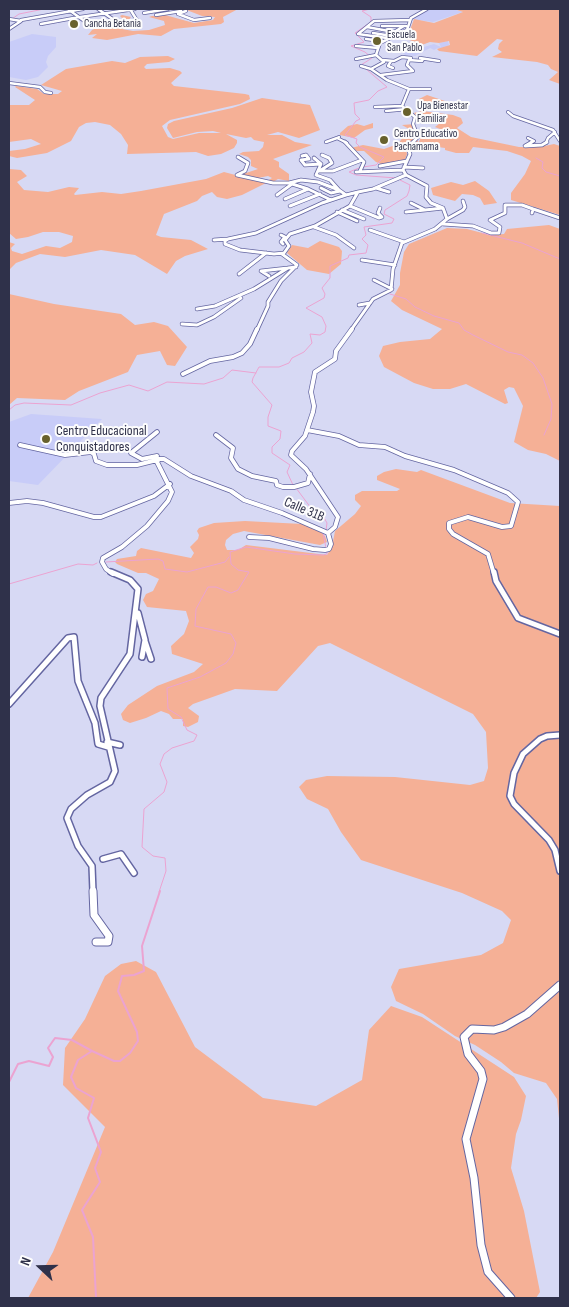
<!DOCTYPE html>
<html>
<head>
<meta charset="utf-8">
<style>
	body { margin:0 }
	#map { position:relative; width:569px; height:1307px; overflow:hidden; background:#d7d9f4; font-family:"Sofia Sans Condensed",sans-serif }
	canvas { display:block }
	.frame { position:absolute; inset:0; border:10px solid #2f314a; pointer-events:none }
	.north { position:absolute; left:15px; top:1242px; width:50px; height:50px; -webkit-text-stroke:4px #fdfdfd; paint-order:stroke; rotate:291deg; font-size:14px; font-weight:700; line-height:20px; text-align:center; color:#2f314a }
	.north::after { content:''; display:block; margin:auto; width:18px; height:22px; background:#2f314a; clip-path:polygon(50% 0,100% 100%,50% 72%,0 100%) }
</style>
</head>
<body>
<div id="map">
<canvas width="569" height="1307"></canvas>
<div class="frame"></div>
<div class="north">N</div>
</div>
<script>
const context = document.querySelector('canvas').getContext('2d');
context.lineJoin = 'round';
function fill(path, color) { context.fillStyle = color; context.fill(path, 'evenodd'); }
const toPath = rows => new Path2D(rows.map(r => 'M' + r).join(''));
function strokePath(path, color, width, dash) { context.strokeStyle = color; context.lineWidth = width; context.lineCap = dash ? 'butt' : 'round'; context.setLineDash(dash || []); context.stroke(path); }
function label(font, color, halo, rows, align = 'center') {
  context.font = font + ' "Sofia Sans Condensed",sans-serif'; context.lineWidth = 4; context.setLineDash([]); context.textBaseline = 'middle'; context.strokeStyle = halo; context.fillStyle = color; for (const [text, x, y, turn = 0] of rows) {
    context.save(); context.translate(x, y); context.rotate((+turn || 0) * Math.PI / 180); context.textAlign = isNaN(turn) ? turn : align; if (halo) context.strokeText(text, 0, 0); context.fillText(text, 0, 0); context.restore();
  }
}
const built = toPath([
	[430,9,453,9,463,12,433,22,412,19],
	[32,34,56,37,56,47,48,56,46,62,48,67,38,77,26,80,9,77,9,42],
	[448,41,449,45,444,48,438,48,434,50,430,48,415,56,405,55,401,51,401,47,403,47,417,49,434,44,441,47,439,43],
	[31,414,102,419,38,485,9,481,9,422]
]);
const green = toPath([
	[184,9,238,9,223,17,224,22,221,24,174,29,161,36,138,34,107,40,92,38,97,34,88,35,92,30,101,26,124,20,120,16,122,15,131,17,122,29,133,31,149,30,165,25,164,21,149,17,152,16,165,15,194,23,213,20,215,17,202,16],
	[454,9,560,9,560,84,549,80,558,72,551,69,548,65,537,62,492,57,502,52,498,49,499,44,503,40,497,39,477,56,439,51,437,49,450,45,449,41,439,43,430,42,419,46,419,43,396,36,410,30,414,19,434,23,463,12],
	[168,56,175,59,169,62,147,64,144,67,146,69,170,68,180,71,182,73,171,83,174,86,245,94,249,95,250,99,240,104,170,120,162,126,168,137,173,139,199,133,221,133,213,131,197,132,173,138,167,128,168,124,174,121,232,108,262,98,310,105,320,130,299,138,278,132,267,135,282,135,295,142,312,145,273,159,279,162,279,167,289,174,289,181,278,179,273,182,267,181,272,178,268,176,258,178,240,175,258,169,251,166,251,160,248,157,239,154,243,152,259,151,263,147,264,142,254,140,251,137,246,138,226,134,237,140,237,143,234,148,221,154,208,156,196,152,127,154,128,145,121,134,110,125,95,122,86,123,79,127,71,141,47,153,17,158,9,156,9,151,25,149,41,144,31,139,9,142,9,105,29,105,35,100,15,87,16,86,37,89,44,94,58,94,62,91,41,85,66,69,112,61,125,63,140,57],
	[427,95,445,101,453,104,439,108,418,104,419,99],
	[422,111,453,115,461,118,463,123,457,128,471,137,519,147,540,147,554,144,560,146,560,215,511,200,511,193,525,174,531,161,522,156,507,151,473,147,469,153,456,153,445,150,445,148,424,145,419,142,421,137,426,136,449,137,445,131,435,127,440,123,438,120,418,118,414,113],
	[373,123,373,128,365,130,354,138,340,135,340,133,348,126,357,124,364,126],
	[415,124,418,142,405,146,407,154,405,160,381,164,376,162,364,151,357,151,351,148,363,145,384,149,398,144,409,129,402,125],
	[9,169,21,170,27,176,17,182,24,190,48,192,69,187,79,188,74,194,75,195,102,192,121,194,141,191,206,179,224,172,266,183,242,195,227,199,217,197,212,192,202,196,197,201,164,214,156,235,161,237,191,240,208,249,185,256,176,261,167,274,135,255,101,250,65,257,40,254,16,263,9,270,9,242,15,244,11,248,12,251,22,254,46,246,60,248,72,242,73,236,59,232,43,232,28,237,16,239,9,233],
	[475,181,489,191,497,203,484,205,480,198,473,195,462,194,455,201,433,195,431,188,451,182,463,185],
	[549,225,560,229,560,461,546,454,528,450,514,442,523,406,514,388,509,387,504,390,508,403,505,404,466,384,450,389,433,389,414,383,384,367,379,356,383,346,400,342,430,339,442,329,402,310,391,301,400,285,400,273,404,252,409,244,447,228,467,229,490,235,504,234,507,229],
	[320,241,339,247,342,251,341,264,329,274,307,270,287,253,292,245,308,248],
	[9,294,54,304,121,314,135,325,154,322,168,326,187,347,175,366,167,365,160,351,137,355,128,372,79,391,65,400,17,398,9,405],
	[396,469,417,472,421,470,510,503,560,506,560,1128,557,1099,546,1083,514,1073,501,1062,475,1045,455,1036,423,1014,396,1001,391,987,399,969,481,955,503,943,511,920,502,911,462,893,361,860,341,832,328,809,307,799,299,787,306,780,327,776,395,777,470,785,484,781,488,768,486,732,473,714,330,643,318,646,277,691,235,689,193,704,188,708,199,716,198,722,188,727,183,726,183,719,173,719,169,714,161,711,146,718,130,723,123,720,121,714,128,705,157,686,194,672,203,664,172,654,171,646,184,634,189,621,186,611,147,607,143,600,146,594,153,591,159,579,146,573,138,573,117,564,115,562,117,559,136,556,137,551,141,548,191,558,194,553,190,547,198,539,199,535,197,531,199,528,214,523,245,521,302,524,319,530,325,536,327,542,320,545,244,531,233,534,226,540,225,545,227,550,238,550,246,545,327,555,332,547,335,531,355,514,361,506,355,500,355,495,362,491,397,491,400,489,377,480,377,476,384,472],
	[136,961,156,972,195,1047,263,1098,316,1106,362,1080,369,1030,391,1006,422,1017,514,1077,526,1096,521,1120,516,1134,511,1168,524,1211,540,1292,536,1298,28,1298,53,1252,105,1127,63,1085,65,1048,85,1019,105,976,121,964]
]);
const streamFar1 = toPath([
	[9,21,19,14,44,9],
	[361,65,372,58,365,52,351,46,364,42,355,33,371,22,371,17,362,11,370,9],
	[536,158,543,162,542,168,546,172,560,176],
	[363,167,376,165,384,157,360,147,356,143,357,139,345,135,356,121,360,119,355,114,354,103,369,100,378,91,387,87,366,69],
	[359,168,349,172,356,175,396,178],
	[482,233,522,243,560,259],
	[390,294,406,299,415,307,434,316,459,323,464,330,473,335,508,352,522,355,533,363,543,378,552,404,551,419,544,435],
	[9,410,15,405,24,403,71,405,100,393,129,385,148,391,167,382,204,384,223,378,232,370,256,373],
	[293,485,287,472,290,465,272,453,272,447,280,439,281,431,268,426,268,417,272,405,252,382,253,378,259,367,279,367,289,363,292,358,304,352,312,343,310,334,320,335,325,332,326,326,322,317,306,308,324,298,325,294,322,288,330,278,330,266,348,258,349,255,366,253,368,245,362,239,366,235,364,227,392,223,394,219,384,214,385,210,407,196,409,191,410,185,400,180],
	[296,488,311,508,322,514,327,523,326,530],
	[323,533,326,548],
	[106,562,158,559,163,561,165,569,187,572,225,562,229,557],
	[9,584,78,564,93,565,97,563],
	[159,892,166,871,165,858,153,856,142,847,144,809,164,792,167,782,160,764,164,754,172,748,194,741,197,735,187,730,181,717,168,709,167,688,200,677,226,663,233,654,236,643,231,634,195,626,196,609,208,587,216,587,231,593,238,590,249,572,238,570,231,564,230,552,246,547,295,554,323,555,327,554,327,552]
]);
const stream = toPath([
	[9,1082,18,1064,29,1061,49,1066,53,1057,48,1048,55,1038,72,1040,92,1051],
	[96,1298,93,1237,82,1210,100,1182,95,1168,101,1152,88,1118,94,1098,76,1088,71,1077,78,1060,92,1051,114,1061,120,1061,130,1053,138,1041,137,1032,118,991,122,976,134,975,144,971,142,946,160,891]
]);
const minorFar4 = toPath([
	[98,9,114,20],
	[130,9,138,22],
	[69,10,93,27,114,20],
	[186,11,178,14,194,20,210,18],
	[144,13,168,9],
	[156,15,181,11],
	[80,17,135,9],
	[9,19,21,21,9,29],
	[21,20,83,9],
	[41,24,79,17],
	[382,26,406,26],
	[367,27,394,32,404,26],
	[373,33,392,36],
	[358,34,374,21,410,20],
	[358,34,387,38],
	[366,39,382,41],
	[356,46,378,48],
	[420,58,439,61],
	[356,59,376,55],
	[383,60,394,61,402,57,411,58],
	[391,61,388,66,393,68],
	[361,66,371,69],
	[381,75,413,71,407,65,409,60,422,61,423,59],
	[9,83,40,87,45,92,51,93],
	[408,89,430,89],
	[375,107,402,106],
	[386,111,407,109],
	[508,112,513,116,553,130,560,141],
	[339,137,337,138,347,143],
	[528,138,534,141,530,143],
	[326,142,337,138],
	[412,143,418,137,413,124,415,117,402,106,409,89,387,80,371,69,384,62,376,55,380,43,407,30,411,18,427,9],
	[546,143,548,138,555,132]
]);
const minorFar3 = toPath([
	[532,142,525,146,542,145,547,142],
	[302,156,306,155,309,159,301,160,305,165,321,164,316,175,330,180,339,190],
	[238,157,248,163,245,171,237,175,273,183,289,183,308,189,285,199],
	[314,158,321,164],
	[380,166,407,161],
	[404,167,423,168],
	[321,170,332,163,329,158,322,155],
	[318,171,333,171,362,160,345,142],
	[360,171,364,162,362,160],
	[356,172,403,170],
	[289,183,301,180,318,182,339,190,346,195,358,192],
	[321,188,331,193,340,191],
	[376,188,389,192],
	[308,189,331,200],
	[277,195,292,184],
	[346,195,322,203,256,233,228,239,225,241,225,244,240,250,274,254,284,253,289,246,285,240,290,234,315,226,350,206,358,192,373,189,406,175],
	[411,203,425,210,443,208],
	[290,206,320,194],
	[350,206,379,218,382,217,378,213,380,208],
	[533,209,560,218],
	[342,210,364,219],
	[337,212,357,221],
	[406,212,425,210],
	[447,219,463,210,465,207,463,201],
	[443,224,473,226,491,233,499,233,500,227,490,220,505,213,505,205,522,205,533,209,532,213],
	[314,227,336,235,354,248],
	[370,230,404,242],
	[281,235,285,237,281,242,283,244],
	[214,240,228,239],
	[362,260,395,265],
	[239,274,266,253],
	[269,276,261,271,288,268],
	[374,280,392,289],
	[359,305,370,303],
	[197,309,215,306,254,289,288,268,296,267],
	[182,324,197,325,214,317,241,298],
	[257,330,268,306,268,302,281,281,297,265,282,254],
	[351,330,373,299,391,290,393,269,402,243,435,229,447,219,443,208,431,203,426,197,427,186,406,175,403,170,410,154,407,146,414,142]
]);
const minorFar2 = toPath([
	[183,374,210,361,233,357,242,353,250,344,257,329],
	[307,430,339,436,359,445,385,447,405,456,454,470,508,493,518,502,511,526,502,527,468,517,449,523,449,529,453,534,488,554,494,574],
	[157,432,131,453,142,459,157,456],
	[216,435,233,448,231,458,238,469,252,476,276,481,277,485,283,487,294,487,308,483,310,474],
	[20,445,65,455,91,452,94,454,96,461,107,465,137,465,157,460],
	[9,503,27,501,43,503,94,517,101,517,154,496,170,484],
	[249,537,269,538,313,549,325,550,329,549,331,544,328,533],
	[113,574,106,569,102,562,103,558,122,547,147,526,168,501,172,492,157,462,159,459,164,459,191,476,231,491,244,500,282,513,328,533,335,527,338,517,306,469,291,455,292,451,305,436,313,412,314,406,311,392,315,372,335,359,336,351,352,329]
]);
const minorFar1 = toPath([
	[494,572,496,581,518,618,560,634],
	[138,613,145,640,142,657],
	[145,641,151,659],
	[9,704,68,638,74,637,78,681,95,723,98,744,108,747],
	[560,735,547,736,540,739,523,754,514,773,510,796,514,804,549,840,555,850,560,871],
	[107,742,120,745],
	[103,859,121,854,134,873],
	[93,892,92,866,78,846,67,818,71,809,87,795,110,782,115,771,100,706,101,698,130,654,138,589,130,580,111,572]
]);
const minor = toPath([
	[93,891,94,915,109,936,108,942,96,942],
	[511,1298,488,1272,481,1245,474,1178,466,1139,483,1079,481,1071,468,1054,464,1037,472,1029,494,1030,504,1027,527,1014,560,985]
]);
const markers = [
	[74,24,5,"#68612d"],
	[377,41,5,"#68612d"],
	[407,112,5,"#68612d"],
	[384,140,5,"#68612d"],
	[46,439,5,"#68612d"]
];
const farPoinames = [
	["Cancha Betania",84,24],
	["Escuela",387,35],
	["San Pablo",387,48],
	["Upa Bienestar",417,106],
	["Familiar",417,119],
	["Centro Educativo",394,134],
	["Pachamama",394,147]
];
const poiNames = [
	["Centro Educacional",56,431],
	["Conquistadores",56,447]
];
const streetNames = [
	["Calle 31B",304,510,23]
];
fill(built, '#c8ccf8');
fill(green, '#f5b096');
strokePath(streamFar1, '#eba3d1', 1);
strokePath(stream, '#eba3d1', 2);
strokePath(minorFar4, '#6466a1', 4);
strokePath(minorFar3, '#6466a1', 4.5);
strokePath(minorFar2, '#6466a1', 5.5);
strokePath(minorFar1, '#6466a1', 8);
strokePath(minor, '#6466a1', 9);
strokePath(minorFar4, '#fff', 2.5);
strokePath(minorFar3, '#fff', 3);
strokePath(minorFar2, '#fff', 4);
strokePath(minorFar1, '#fff', 5);
strokePath(minor, '#fff', 7);
for (const [x, y, r, color] of markers) { const dot = new Path2D(); dot.arc(x, y, r, 0, 2 * Math.PI); context.fillStyle = color; context.fill(dot); strokePath(dot, '#fdfdfd', 2); }
label('11px', '#2f314a', '#fdfdfd', farPoinames, 'left');
label('14px', '#2f314a', '#fdfdfd', poiNames, 'left');
label('14px', '#2f314a', '#fdfdfd', streetNames);
</script>
</body>
</html>
